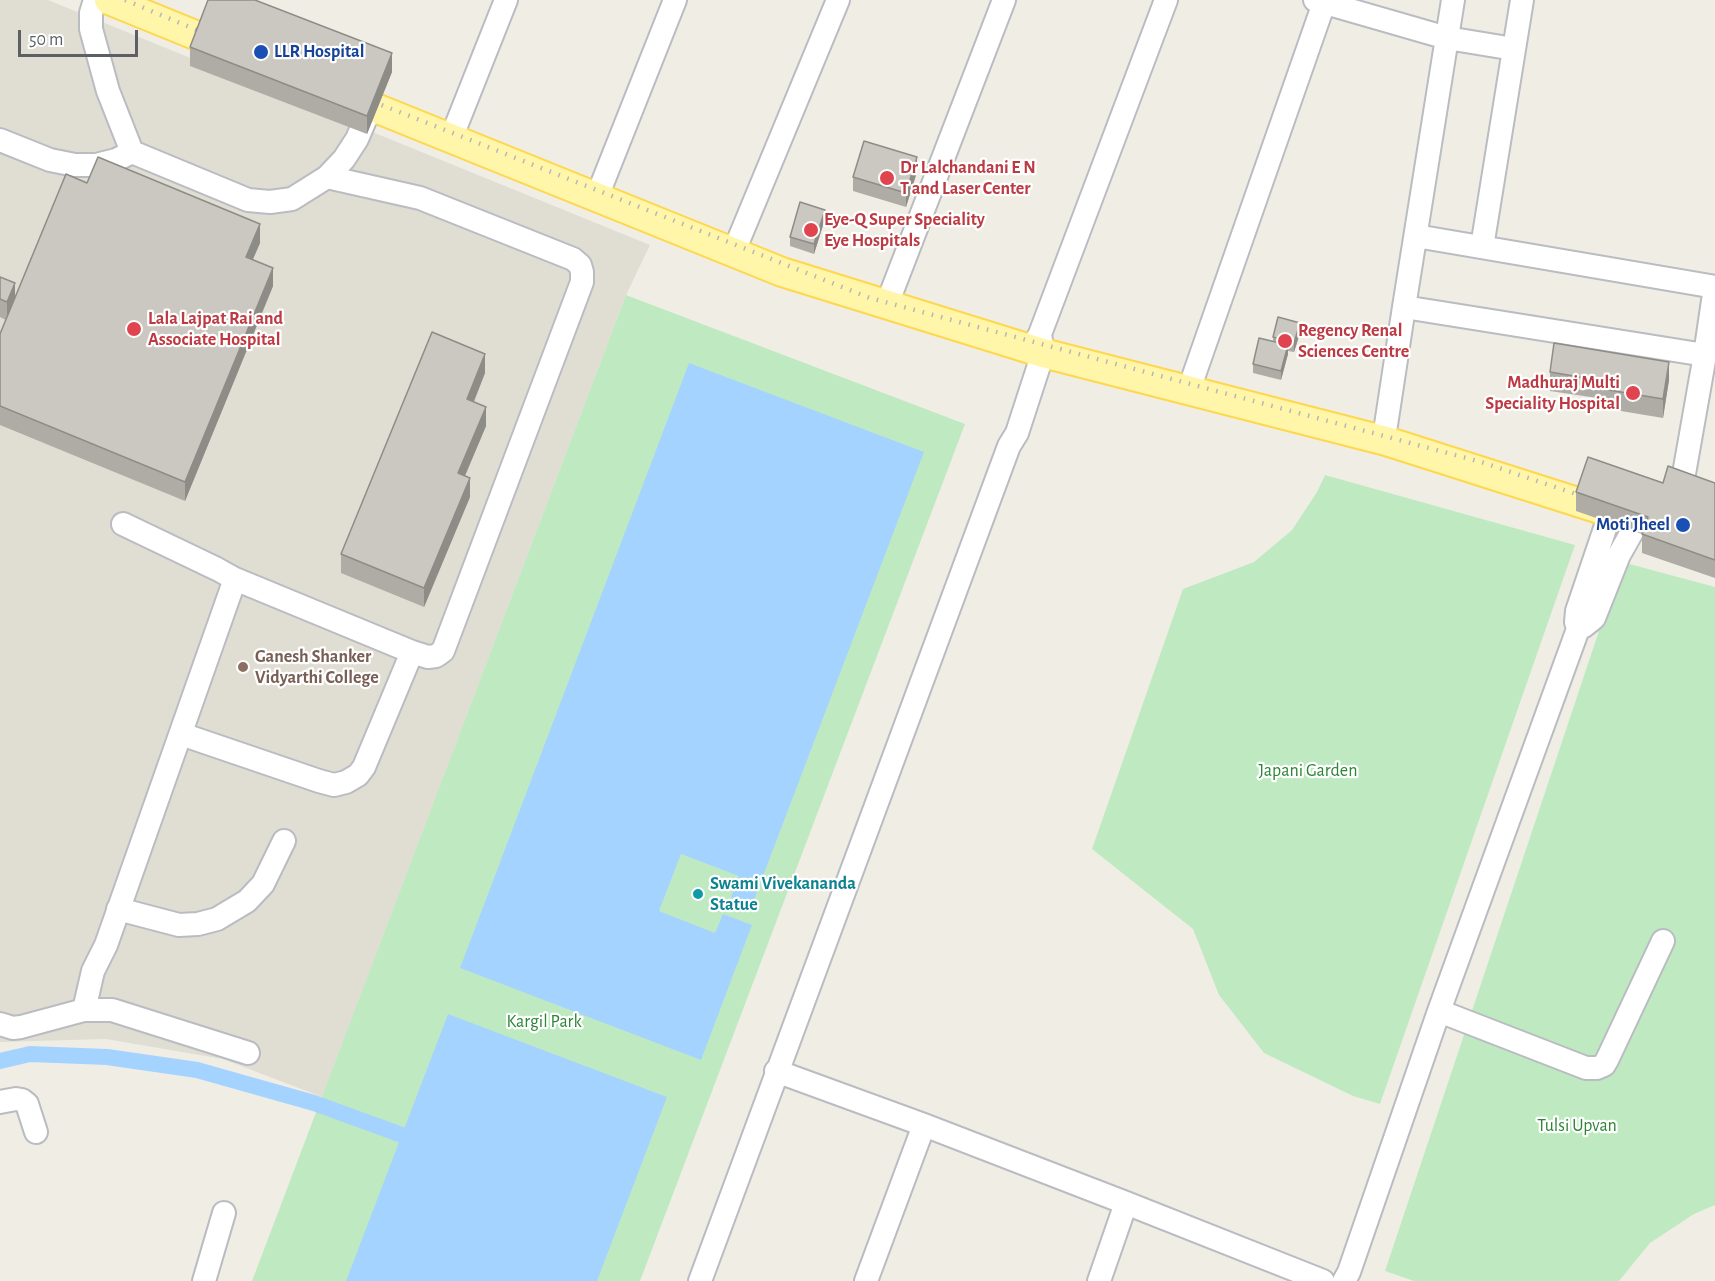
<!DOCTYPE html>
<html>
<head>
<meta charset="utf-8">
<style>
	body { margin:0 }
	#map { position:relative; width:1715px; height:1281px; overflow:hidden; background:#f0eee4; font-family:"Alegreya Sans",sans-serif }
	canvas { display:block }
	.scale { position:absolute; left:18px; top:30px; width:120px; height:27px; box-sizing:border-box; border:3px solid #5c6066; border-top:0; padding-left:8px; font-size:18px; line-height:21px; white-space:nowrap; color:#5c6066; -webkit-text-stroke:4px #fff; paint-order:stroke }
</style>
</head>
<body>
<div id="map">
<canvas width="1715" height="1281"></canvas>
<div class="scale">50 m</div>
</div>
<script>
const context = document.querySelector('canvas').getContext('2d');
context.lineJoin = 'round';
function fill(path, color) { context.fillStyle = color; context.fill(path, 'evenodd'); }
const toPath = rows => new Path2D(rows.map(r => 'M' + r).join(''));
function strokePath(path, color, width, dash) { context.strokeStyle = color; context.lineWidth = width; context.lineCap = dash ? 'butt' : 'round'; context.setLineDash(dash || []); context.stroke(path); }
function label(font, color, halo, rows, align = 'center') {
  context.font = font + ' "Alegreya Sans",sans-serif'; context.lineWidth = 4.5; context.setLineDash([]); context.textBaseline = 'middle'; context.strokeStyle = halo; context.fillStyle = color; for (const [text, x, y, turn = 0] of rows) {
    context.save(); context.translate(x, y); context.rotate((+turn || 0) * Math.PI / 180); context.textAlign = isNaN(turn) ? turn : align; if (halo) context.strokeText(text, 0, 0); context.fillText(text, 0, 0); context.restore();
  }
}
const education = toPath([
	[0,0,48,0,650,245,626,295,322,1097,223,1059,106,1039,0,1042]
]);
const green = toPath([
	[626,295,965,424,640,1281,252,1281],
	[1325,475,1575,545,1380,1104,1353,1096,1264,1053,1219,995,1193,929,1092,849,1183,589,1254,562,1292,530,1317,492],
	[1622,562,1715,587,1715,1205,1694,1214,1650,1243,1619,1281,1414,1281,1385,1271]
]);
const water = toPath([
	[689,363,924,452,752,905,731,897,739,876,681,854,659,911,715,933,723,914,752,925,701,1060,460,968],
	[448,1014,667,1097,597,1281,346,1281]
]);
const canal = toPath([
	[0,1061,30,1054,107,1057,197,1070,314,1103,402,1135]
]);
const minor = toPath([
	[95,0,91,13,91,29,108,91,132,152],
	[1315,0,1447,38,1514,49],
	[456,126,506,0],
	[0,140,50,160,75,165,96,165,116,160,132,152,248,200,270,202,292,199,327,177,344,159,357,139,371,106],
	[602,184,675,0],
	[1416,236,1715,287],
	[739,239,838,0],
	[1482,247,1522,0],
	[892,291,1004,0],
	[1404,307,1705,355],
	[1033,346,1040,334,1166,0],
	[1194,375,1325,0],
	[1386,425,1404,307,1453,0],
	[1679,502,1705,355,1715,287],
	[123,524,217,569,235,579,412,652,428,657,436,656,443,651,582,282,582,272,580,265,573,259,420,198,327,177],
	[1578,629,1584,626,1594,618,1619,555,1637,523],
	[181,734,319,781,334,785,346,782,358,775,364,767,412,652],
	[118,909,179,925,198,924,217,919,247,901,263,884,284,841],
	[84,1010,93,971,106,945,235,579],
	[1439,1011,1586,1068,1597,1068,1604,1065,1607,1060,1663,941],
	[0,1024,13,1028,21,1027,84,1010,112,1010,248,1053],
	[776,1071,924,1125,1126,1203,1323,1281],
	[0,1102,16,1099,22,1100,27,1104,36,1132],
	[204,1281,224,1213],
	[700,1281,1009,446,1017,433,1043,353,1040,334],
	[866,1281,924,1125],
	[1099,1281,1126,1203],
	[1344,1281,1349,1272,1439,1011,1578,629,1576,622,1577,611,1615,499]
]);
const major = toPath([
	[109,0,232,50],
	[341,94,782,272,1043,353,1386,441,1612,513]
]);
const rail = toPath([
	[125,0,211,36],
	[364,98,870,298,1481,462,1591,499]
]);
const wall = toPath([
	[190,47,392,72,367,134,190,66],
	[917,172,906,207,853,191,853,177],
	[87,183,260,243,253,259,273,286,185,501,0,425,0,334,6,320,0,317,0,277,15,298],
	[825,219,814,254,790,246,790,237],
	[1300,333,1294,352,1288,351,1288,354,1281,380,1253,373,1253,364,1273,341,1273,337],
	[1550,372,1669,380,1663,418,1597,407,1597,398,1550,391],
	[485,373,474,402,486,426,465,476,470,497,424,607,341,573,341,554],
	[1663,483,1715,483,1715,578,1642,553,1642,534,1576,511,1576,492]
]);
const shadedWall = toPath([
	[392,53,392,72,367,134,367,116],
	[917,157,917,172,906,207,906,193],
	[825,210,825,219,814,254,814,244],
	[260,224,260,243,246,275,246,257],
	[273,268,273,286,185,501,185,482],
	[15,283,15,302,7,321,7,302],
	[1300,323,1300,333,1294,352,1294,343],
	[1288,345,1288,354,1281,380,1281,371],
	[485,354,485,373,467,418,467,399],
	[1669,362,1669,380,1663,418,1663,399],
	[486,407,486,426,458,492,458,473],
	[470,478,470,497,424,607,424,588]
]);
const building = toPath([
	[208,0,255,0,392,53,367,116,190,47,208,0],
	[864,141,917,157,906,193,853,177,864,141],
	[98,157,260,224,246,257,273,268,185,482,0,406,0,334,66,174,87,183,98,157],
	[800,202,825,210,814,244,790,237,800,202],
	[0,277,15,283,7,302,0,299,0,277],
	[1278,317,1300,323,1294,343,1273,337,1278,317],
	[432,332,485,354,467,399,486,407,458,473,470,478,424,588,341,554,432,332],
	[1259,338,1288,345,1281,371,1253,364,1259,338],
	[1554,343,1669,362,1663,399,1597,388,1598,380,1550,372,1554,343],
	[1588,457,1663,483,1668,466,1715,483,1715,560,1642,534,1648,517,1576,492,1588,457]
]);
const markers = [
	[261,52,8,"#1a4fb4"],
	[887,178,8,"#e0444e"],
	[811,230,8,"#e0444e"],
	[134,329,8,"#e0444e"],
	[1285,341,8,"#e0444e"],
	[1633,393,8,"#e0444e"],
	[1683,525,8,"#1a4fb4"],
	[243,667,6,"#8d6e63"],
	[698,894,6,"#0f9aa8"]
];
const transitNames = [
	["LLR Hospital",274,52],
	["Moti Jheel",1670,525,"right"]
];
const healthNames = [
	["Dr Lalchandani E N",900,168],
	["T and Laser Center",900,189],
	["Eye-Q Super Speciality",824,220],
	["Eye Hospitals",824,241],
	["Lala Lajpat Rai and",148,319],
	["Associate Hospital",148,340],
	["Regency Renal",1298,331],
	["Sciences Centre",1298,352],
	["Madhuraj Multi",1620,383,"right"],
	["Speciality Hospital",1620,404,"right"]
];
const educationNames = [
	["Ganesh Shanker",255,657],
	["Vidyarthi College",255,678]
];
const parkNames = [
	["Japani Garden",1308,771],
	["Kargil Park",544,1022],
	["Tulsi Upvan",1577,1126]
];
const cultureNames = [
	["Swami Vivekananda",710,884],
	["Statue",710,905]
];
fill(education, '#e0ddd3');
fill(green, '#bfeac1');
fill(water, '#a5d3ff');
strokePath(canal, '#a5d3ff', 16);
strokePath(minor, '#b9bcc1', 26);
strokePath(major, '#fed74f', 32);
strokePath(minor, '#fff', 22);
strokePath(major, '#fff6aa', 28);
strokePath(rail, '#b6b7b7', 4.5, [1.5, 8]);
fill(wall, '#afaca6');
fill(shadedWall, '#8e8c87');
fill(building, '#cbc8c1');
strokePath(building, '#8e8c87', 1.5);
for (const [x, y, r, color] of markers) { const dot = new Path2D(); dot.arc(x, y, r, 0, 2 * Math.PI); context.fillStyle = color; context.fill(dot); strokePath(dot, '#fff', 2); }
label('bold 18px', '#164399', '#fff', transitNames, 'left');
label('bold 18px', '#be3a42', '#fff', healthNames, 'left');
label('bold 18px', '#785e54', '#fff', educationNames, 'left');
label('18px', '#2d8536', '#fff', parkNames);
label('bold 18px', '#0d838f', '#fff', cultureNames, 'left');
</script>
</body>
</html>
